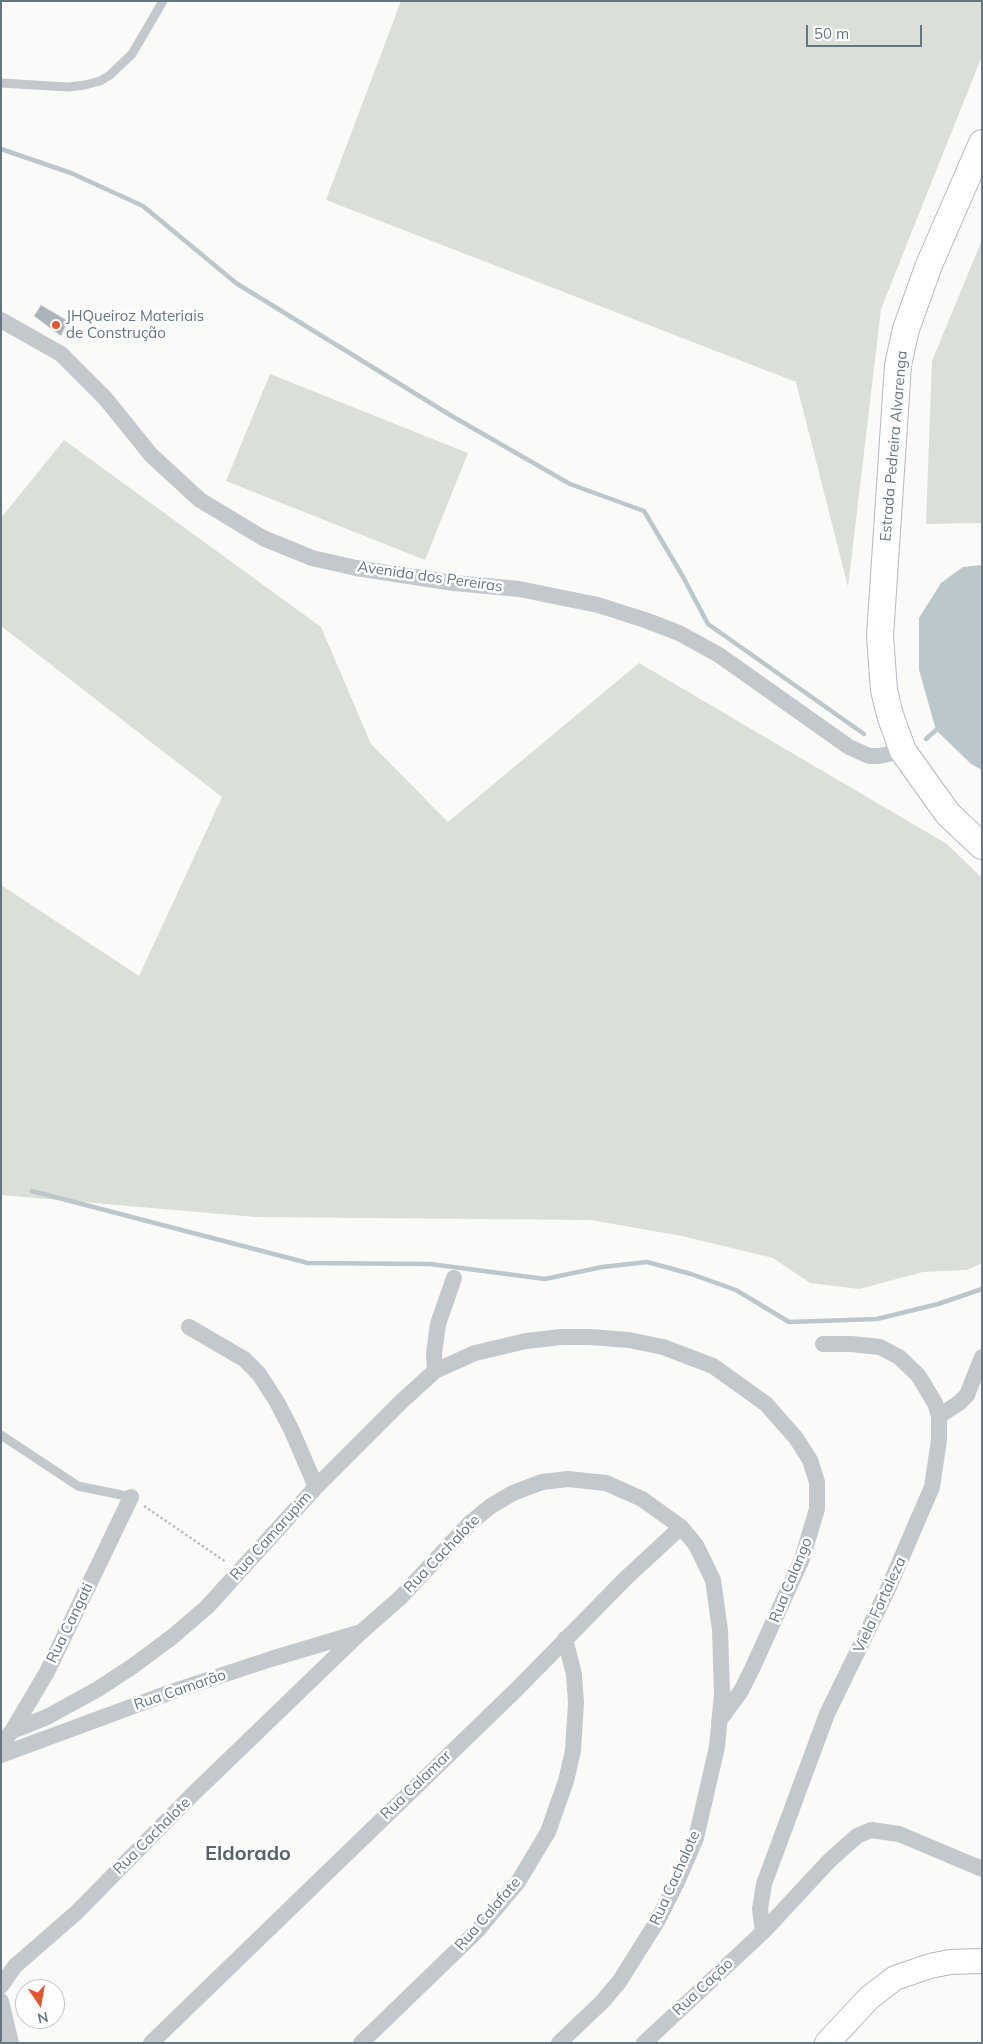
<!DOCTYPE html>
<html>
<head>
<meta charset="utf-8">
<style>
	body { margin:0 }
	#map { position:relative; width:983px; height:2044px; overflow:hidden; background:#fafaf8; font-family:Mulish,sans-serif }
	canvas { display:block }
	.frame { position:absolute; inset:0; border:2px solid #657683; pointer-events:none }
	.north { position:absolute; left:15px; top:1979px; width:50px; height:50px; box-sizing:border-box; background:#fff; border:1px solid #c1c8cd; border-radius:50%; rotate:168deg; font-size:14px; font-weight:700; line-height:20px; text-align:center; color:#657683 }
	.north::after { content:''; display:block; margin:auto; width:18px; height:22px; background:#e4572e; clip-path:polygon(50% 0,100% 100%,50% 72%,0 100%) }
	.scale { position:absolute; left:806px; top:25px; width:116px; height:22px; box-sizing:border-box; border:2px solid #657683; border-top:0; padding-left:6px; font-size:15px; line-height:18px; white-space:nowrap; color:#657683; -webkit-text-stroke:4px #fff; paint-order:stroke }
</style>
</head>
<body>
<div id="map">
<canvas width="983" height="2044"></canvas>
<div class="frame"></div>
<div class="north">N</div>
<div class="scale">50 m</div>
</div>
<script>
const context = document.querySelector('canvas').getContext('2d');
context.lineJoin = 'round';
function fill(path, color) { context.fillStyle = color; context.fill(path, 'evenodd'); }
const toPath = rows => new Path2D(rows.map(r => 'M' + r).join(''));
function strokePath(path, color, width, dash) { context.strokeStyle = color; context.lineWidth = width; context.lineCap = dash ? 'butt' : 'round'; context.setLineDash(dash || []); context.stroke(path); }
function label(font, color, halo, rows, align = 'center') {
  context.font = font + ' Mulish,sans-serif'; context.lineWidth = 5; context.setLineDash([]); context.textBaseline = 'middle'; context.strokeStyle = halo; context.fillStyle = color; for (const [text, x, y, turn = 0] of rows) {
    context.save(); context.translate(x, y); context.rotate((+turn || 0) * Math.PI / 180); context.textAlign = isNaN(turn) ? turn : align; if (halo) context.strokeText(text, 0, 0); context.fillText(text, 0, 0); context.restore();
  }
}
const green = toPath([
	[401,1,982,1,982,56,881,309,848,587,796,382,326,200],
	[982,240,982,523,926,524,932,361],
	[270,374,468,453,425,560,226,481],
	[64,440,321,627,371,744,448,822,639,663,947,844,982,878,982,1263,967,1270,923,1272,859,1289,810,1283,773,1258,682,1236,591,1220,256,1217,1,1195,1,885,139,976,222,797,1,626,1,518]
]);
const water = toPath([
	[982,565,982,770,971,764,936,730,919,670,919,618,941,583,963,567]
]);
const stream = toPath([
	[1,149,71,173,143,206,236,283,450,415,570,484,644,511,682,575,708,624,864,734],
	[926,739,936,730],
	[32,1191,308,1263,430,1264,545,1279,602,1267,647,1262,691,1274,736,1290,789,1322,877,1319,938,1304,982,1289]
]);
const building = toPath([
	[41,305,68,321,61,336,34,316,41,305]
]);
const path = toPath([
	[144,1506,226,1562]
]);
const lane = toPath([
	[1,83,68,87,85,85,100,81,110,75,132,54,163,1],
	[1,1435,78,1486,131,1497]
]);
const street = toPath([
	[1,320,61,354,105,398,151,455,200,500,263,538,312,558,356,568,454,583,519,589,598,605,645,620,679,633,719,655,849,747,869,756,879,756,903,751],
	[189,1327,244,1359,259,1374,277,1402,292,1431,316,1487],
	[435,1371,434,1354,438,1324,454,1278],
	[939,1416,959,1403,967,1395,982,1357],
	[12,1731,47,1717,98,1689,133,1666,172,1637,207,1607,316,1487,402,1401,435,1371,475,1353,526,1341,561,1337,590,1337,629,1340,663,1347,713,1366,766,1404,796,1438,810,1460,817,1482,817,1509,802,1559,752,1669,741,1691,719,1721],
	[1,1745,12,1731,47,1672,131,1497],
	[1,1755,174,1691,271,1659,358,1633],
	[763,1932,760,1909,764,1884,827,1714,888,1589,932,1487,939,1440,939,1416,935,1403,918,1375,899,1357,880,1347,851,1344,823,1344],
	[1,1986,15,1966,76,1913,191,1796,360,1633,400,1598,470,1523,491,1506,513,1493,542,1482,568,1479,606,1483,642,1499,681,1527,696,1545,713,1580,720,1630,722,1694,717,1747,696,1838,677,1882,658,1920,619,1982,602,2002,559,2043],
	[1,2001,11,2043],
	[151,2043,517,1689,626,1578,681,1527],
	[361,2043,478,1930,518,1882,548,1832,566,1781,573,1751,576,1703,574,1674,565,1639],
	[644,2043,763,1932,829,1861,857,1836,871,1830,899,1834,982,1869]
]);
const secondary = toPath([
	[827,2043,869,1998,895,1978,930,1966,950,1962,982,1961]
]);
const primary = toPath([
	[982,143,929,265,906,329,898,365,880,636,884,690,890,715,903,751,948,814,982,846]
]);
const markers = [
	[56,325,5,"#e4572e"]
];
const poiNames = [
	["JHQueiroz Materiais",66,316],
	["de Construção",66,333]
];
const streetNames = [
	["Estrada Pedreira Alvarenga",894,446,-85],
	["Avenida dos Pereiras",430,577,8],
	["Rua Camarupim",271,1536,-48],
	["Rua Cachalote",442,1554,-46],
	["Rua Calango",791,1580,-68],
	["Viela Fortaleza",880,1605,-65],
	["Rua Cangati",70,1623,-64],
	["Rua Camarão",180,1690,-19],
	["Rua Calamar",416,1785,-44],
	["Rua Cachalote",152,1836,-45],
	["Rua Cachalote",675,1878,-66],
	["Rua Calafate",488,1914,-49],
	["Rua Cação",703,1987,-43]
];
const districtNames = [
	["Eldorado",248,1854]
];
fill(green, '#dadfd7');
fill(water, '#bbc7cb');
strokePath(stream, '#bbc7cb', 4.5);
fill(building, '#aab3b9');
strokePath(building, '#dcdcda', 1);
strokePath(secondary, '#b3babf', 26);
strokePath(primary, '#b5babe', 28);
strokePath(path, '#bbbfc2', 2.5, [2.5, 2.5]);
strokePath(lane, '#c3c8cc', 9);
strokePath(street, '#c3c8cc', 16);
strokePath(secondary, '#fff', 24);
strokePath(primary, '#fff', 26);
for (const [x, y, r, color] of markers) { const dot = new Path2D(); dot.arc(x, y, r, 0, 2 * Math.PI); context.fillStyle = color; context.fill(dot); strokePath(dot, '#fff', 2); }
label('15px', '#657683', '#fff', poiNames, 'left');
label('15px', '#657683', '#fff', streetNames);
label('bold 20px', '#57646e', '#fff', districtNames);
</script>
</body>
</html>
